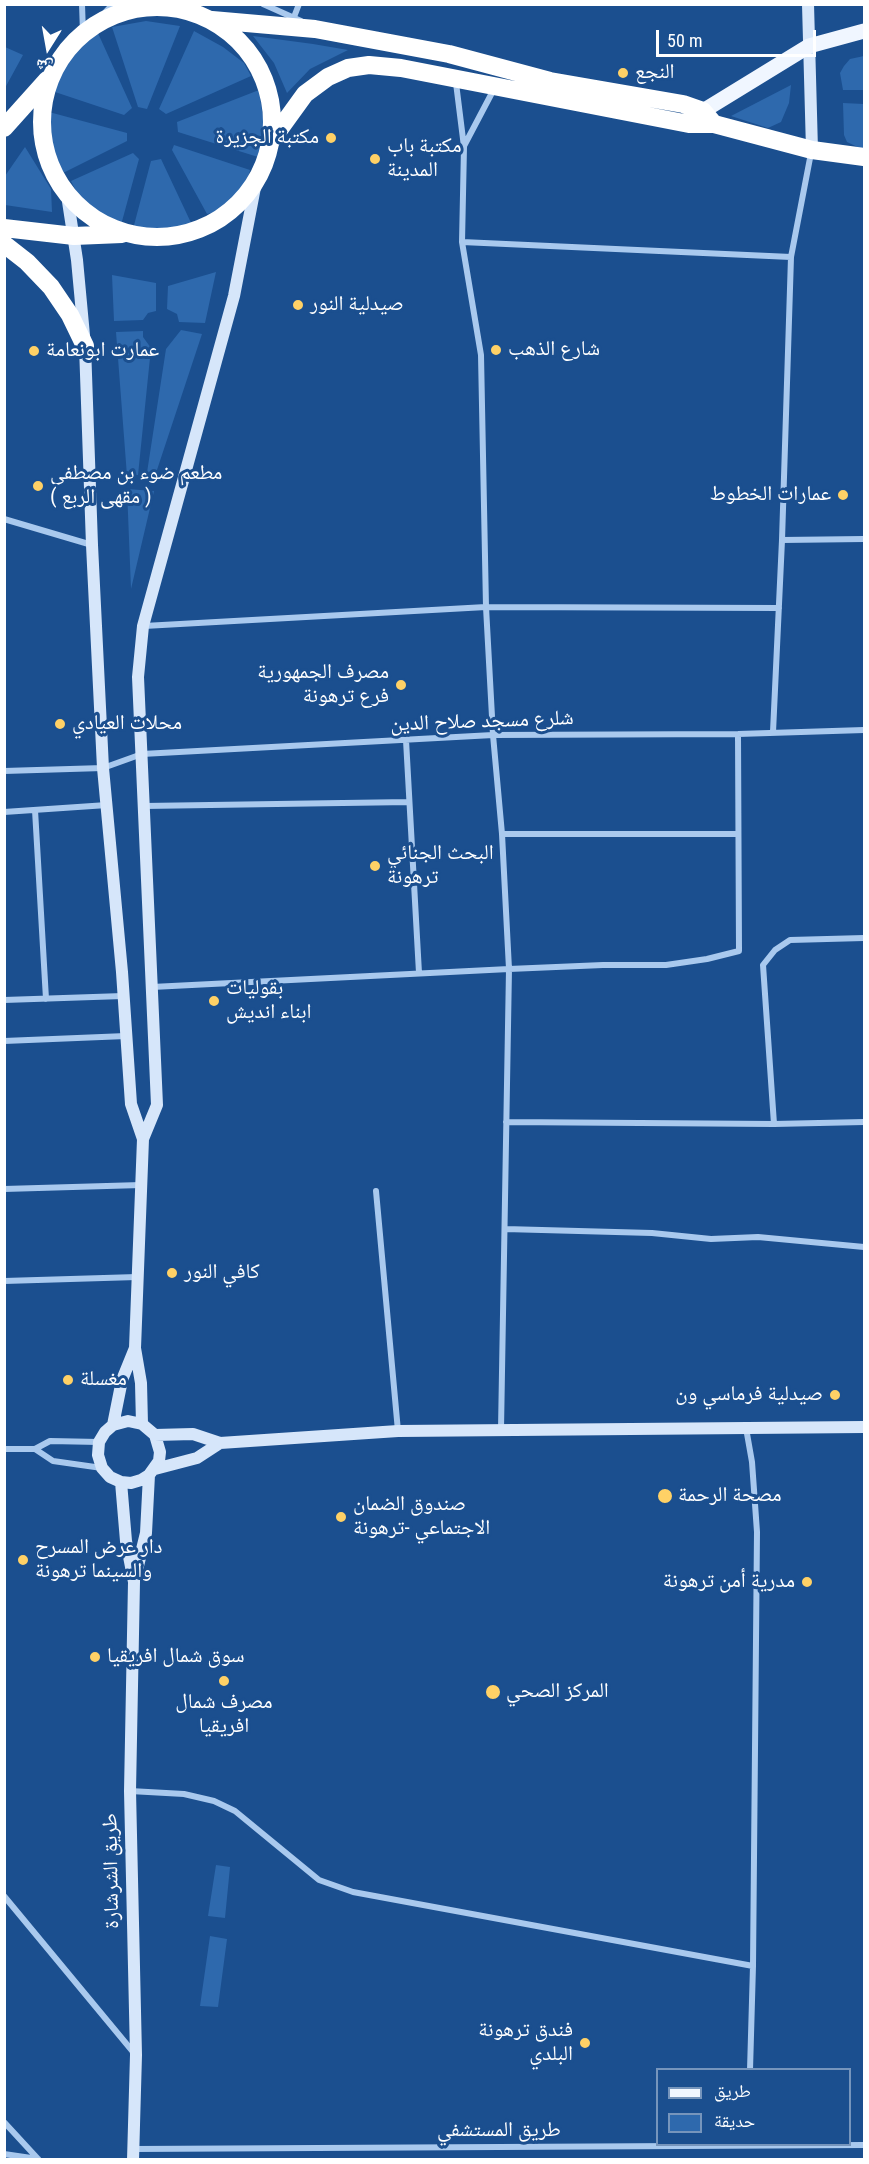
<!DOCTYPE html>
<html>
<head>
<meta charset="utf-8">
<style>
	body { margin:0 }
	#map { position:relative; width:869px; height:2164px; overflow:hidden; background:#1b4f8f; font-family:"Roboto Condensed","Noto Naskh Arabic",sans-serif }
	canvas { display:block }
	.frame { position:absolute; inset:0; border:6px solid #fff; pointer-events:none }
	.legend { position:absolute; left:656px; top:2068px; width:195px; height:78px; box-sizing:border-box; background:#1b4f8f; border:2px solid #7695bc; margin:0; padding:8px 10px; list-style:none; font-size:18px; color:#fff }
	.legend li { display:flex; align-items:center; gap:12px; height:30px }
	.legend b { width:30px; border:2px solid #7695bc }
	.north { position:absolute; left:18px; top:18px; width:60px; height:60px; -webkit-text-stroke:4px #1b4f8f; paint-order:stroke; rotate:191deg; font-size:16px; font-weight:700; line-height:24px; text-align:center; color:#fff }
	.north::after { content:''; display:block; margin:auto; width:21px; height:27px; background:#fff; clip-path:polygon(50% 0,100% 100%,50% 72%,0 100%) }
	.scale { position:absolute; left:656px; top:30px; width:160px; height:27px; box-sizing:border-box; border:3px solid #fff; border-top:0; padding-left:8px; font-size:18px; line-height:21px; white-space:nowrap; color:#fff; -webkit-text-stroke:4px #1b4f8f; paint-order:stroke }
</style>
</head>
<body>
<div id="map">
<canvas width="869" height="2164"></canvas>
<div class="frame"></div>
<ul class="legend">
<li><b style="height:8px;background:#f0f6ff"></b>طريق</li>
<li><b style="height:16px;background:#2e69ad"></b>حديقة</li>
</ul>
<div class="north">ش</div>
<div class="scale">50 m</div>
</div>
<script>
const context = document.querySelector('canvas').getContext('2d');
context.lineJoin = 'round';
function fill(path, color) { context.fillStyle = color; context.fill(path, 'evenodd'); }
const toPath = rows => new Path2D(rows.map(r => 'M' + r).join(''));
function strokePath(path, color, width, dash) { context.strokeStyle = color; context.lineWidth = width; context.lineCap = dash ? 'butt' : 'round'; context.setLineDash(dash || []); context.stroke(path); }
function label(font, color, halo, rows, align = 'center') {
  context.font = font + ' "Roboto Condensed","Noto Naskh Arabic",sans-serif'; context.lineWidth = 6; context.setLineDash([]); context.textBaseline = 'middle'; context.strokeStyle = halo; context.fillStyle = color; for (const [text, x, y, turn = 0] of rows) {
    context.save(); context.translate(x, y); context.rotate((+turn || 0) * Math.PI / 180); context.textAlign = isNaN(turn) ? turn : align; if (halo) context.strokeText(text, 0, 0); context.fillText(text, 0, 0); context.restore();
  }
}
const green = toPath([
	[146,21,180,26,147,109,138,107,112,27],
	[97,31,132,108,124,115,52,91,59,74,70,56],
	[194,31,223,47,244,63,251,76,166,114,159,109],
	[253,36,313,44,348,50,310,69,287,93,274,63],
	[5,47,23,55,5,88],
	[864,56,864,90,843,90,840,73,844,66,850,59],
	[791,85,789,103,781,122,768,128,731,116],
	[259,90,265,132,258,157,178,132,177,122],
	[843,103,864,104,864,150,847,142,844,135],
	[49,112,127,133,127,141,61,174,48,140,46,123],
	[174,145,250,170,248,179,238,199,219,211,207,214,172,150],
	[25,147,51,189,52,212,5,205,5,176],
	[133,153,139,159,121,225,106,221,93,213,81,201,71,181],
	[161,159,193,227,193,231,186,234,148,236,133,229,151,161],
	[216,272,205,323,179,322,177,314,167,309,168,286],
	[112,275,156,283,156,311,148,313,143,320,114,321],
	[181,330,202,334,153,482,146,479,166,349],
	[143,331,143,337,151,348,138,475,127,476,116,332],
	[127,489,154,491,131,589],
	[216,1865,230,1867,225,1918,208,1916],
	[210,1936,227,1939,218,2007,200,2006]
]);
const street = toPath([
	[82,4,83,33],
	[141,4,145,7],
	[263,4,301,21],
	[171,7,171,4],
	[294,17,299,4],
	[94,24,113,4],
	[456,83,464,147,462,242,481,355,486,607,493,735,502,834,737,834],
	[464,146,494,89],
	[462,242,791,257],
	[4,519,92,545],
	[782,540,864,539],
	[144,626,486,607,779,608],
	[773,732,782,540,791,257,811,153],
	[406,740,419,973],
	[4,771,103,768,142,754,493,735,738,734,864,730],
	[144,806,409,802],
	[35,810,46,999],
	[4,812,107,805],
	[152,987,509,969,603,965,666,965,707,959,739,951,738,734],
	[4,1000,123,996],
	[4,1041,126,1036],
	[506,1122,774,1124,864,1122],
	[774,1124,763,965,775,950,790,940,864,938],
	[4,1189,141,1185],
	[376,1191,398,1431],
	[505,1229,652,1233,711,1239,758,1237,864,1247],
	[4,1281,137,1277],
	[746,1428,752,1462,757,1532,753,1966,750,2070],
	[501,1429,509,969,502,834],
	[4,1449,35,1449,50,1441,99,1442],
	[35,1449,53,1461,102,1468],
	[130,1791,184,1794,214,1801,235,1811,319,1880,353,1892,753,1966],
	[4,1896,134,2053],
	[4,2122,39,2160],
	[134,2149,864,2145],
	[4,2154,38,2159]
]);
const secondary = toPath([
	[808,4,812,150],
	[67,195,77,260,85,346,92,545,103,768,122,972,131,1104,143,1139],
	[142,1424,141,1383,135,1348,143,1139,157,1105,138,677,143,626,234,296,256,182],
	[113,1425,128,1421,142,1424,155,1435,160,1452,159,1461,149,1475,141,1480,131,1483,121,1482,110,1477,102,1468,98,1455,99,1442,105,1432,113,1425,122,1380,135,1348],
	[155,1435,193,1434,220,1443,398,1431,864,1427],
	[155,1469,197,1458,220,1443],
	[121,1482,126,1541,134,1582,130,1791,136,2055,133,2160],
	[135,1578,146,1533,149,1475]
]);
const primary = toPath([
	[703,111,809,46,864,31]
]);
const highway = toPath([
	'42 122a115 115 0 1 1 230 0a115 115 0 1 1-230 0Z',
	[212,20,315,29,449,54,550,81,683,104,703,111,714,124],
	[4,128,47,80],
	[271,141,305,94,328,77,348,68,369,65,401,68,689,124,714,124,812,150,864,157],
	[4,228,74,236,122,234],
	[4,244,27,262,51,287,70,315,85,346]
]);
const markers = [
	[623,73,6,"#ffd166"],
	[331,138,6,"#ffd166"],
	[375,159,6,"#ffd166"],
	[298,305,6,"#ffd166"],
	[496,350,6,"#ffd166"],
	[34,351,6,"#ffd166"],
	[38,486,6,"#ffd166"],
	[843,495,6,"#ffd166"],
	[401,685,6,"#ffd166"],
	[60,724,6,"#ffd166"],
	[375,866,6,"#ffd166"],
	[214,1001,6,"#ffd166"],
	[172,1273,6,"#ffd166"],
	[68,1380,6,"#ffd166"],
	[835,1395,6,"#ffd166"],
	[665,1496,8,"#ffd166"],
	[341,1517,6,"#ffd166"],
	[23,1560,6,"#ffd166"],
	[807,1582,6,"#ffd166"],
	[95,1657,6,"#ffd166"],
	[224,1681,6,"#ffd166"],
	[493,1692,8,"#ffd166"],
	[585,2043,6,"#ffd166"]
];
const poiNames = [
	["النجع",635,73],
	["مكتبة الجزيرة",319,138,"right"],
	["مكتبة باب",387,147],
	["المدينة",387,171],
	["صيدلية النور",310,305],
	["شارع الذهب",508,350],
	["عمارت ابونعامة",46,351],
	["مطعم ضوء بن مصطفى",50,474],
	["( مقهى الربع )",50,498],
	["عمارات الخطوط",831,495,"right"],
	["مصرف الجمهورية",389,673,"right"],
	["فرع ترهونة",389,697,"right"],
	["محلات العيادي",72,724],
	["البحث الجنائي",387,854],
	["ترهونة",387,878],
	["بقوليات",226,989],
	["ابناء انديش",226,1013],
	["كافي النور",184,1273],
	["مغسلة",80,1380],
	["صيدلية فرماسي ون",823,1395,"right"],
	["مصحة الرحمة",678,1496],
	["صندوق الضمان",353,1505],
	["الاجتماعي -ترهونة",353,1529],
	["دار عرض المسرح",35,1548],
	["والسينما ترهونة",35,1572],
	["مدرية أمن ترهونة",795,1582,"right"],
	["سوق شمال افريقيا",107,1657],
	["المركز الصحي",506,1692],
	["مصرف شمال",224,1703,"center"],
	["افريقيا",224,1727,"center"],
	["فندق ترهونة",573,2031,"right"],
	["البلدي",573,2055,"right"]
];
const streetNames = [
	["شلرع مسجد صلاح الدين",482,722,-2],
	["طريق الشرشارة",112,1871,-91],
	["طريق المستشفي",499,2131]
];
fill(green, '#2e69ad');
strokePath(street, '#a9c9ee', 6);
strokePath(secondary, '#d6e6fa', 12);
strokePath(primary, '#f0f6ff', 15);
strokePath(highway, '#fff', 18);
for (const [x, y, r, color] of markers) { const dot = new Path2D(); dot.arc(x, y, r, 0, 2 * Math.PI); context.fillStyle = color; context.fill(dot); strokePath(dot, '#1b4f8f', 2); }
label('21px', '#fff', '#1b4f8f', poiNames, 'left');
label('21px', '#fff', '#1b4f8f', streetNames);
</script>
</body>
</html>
